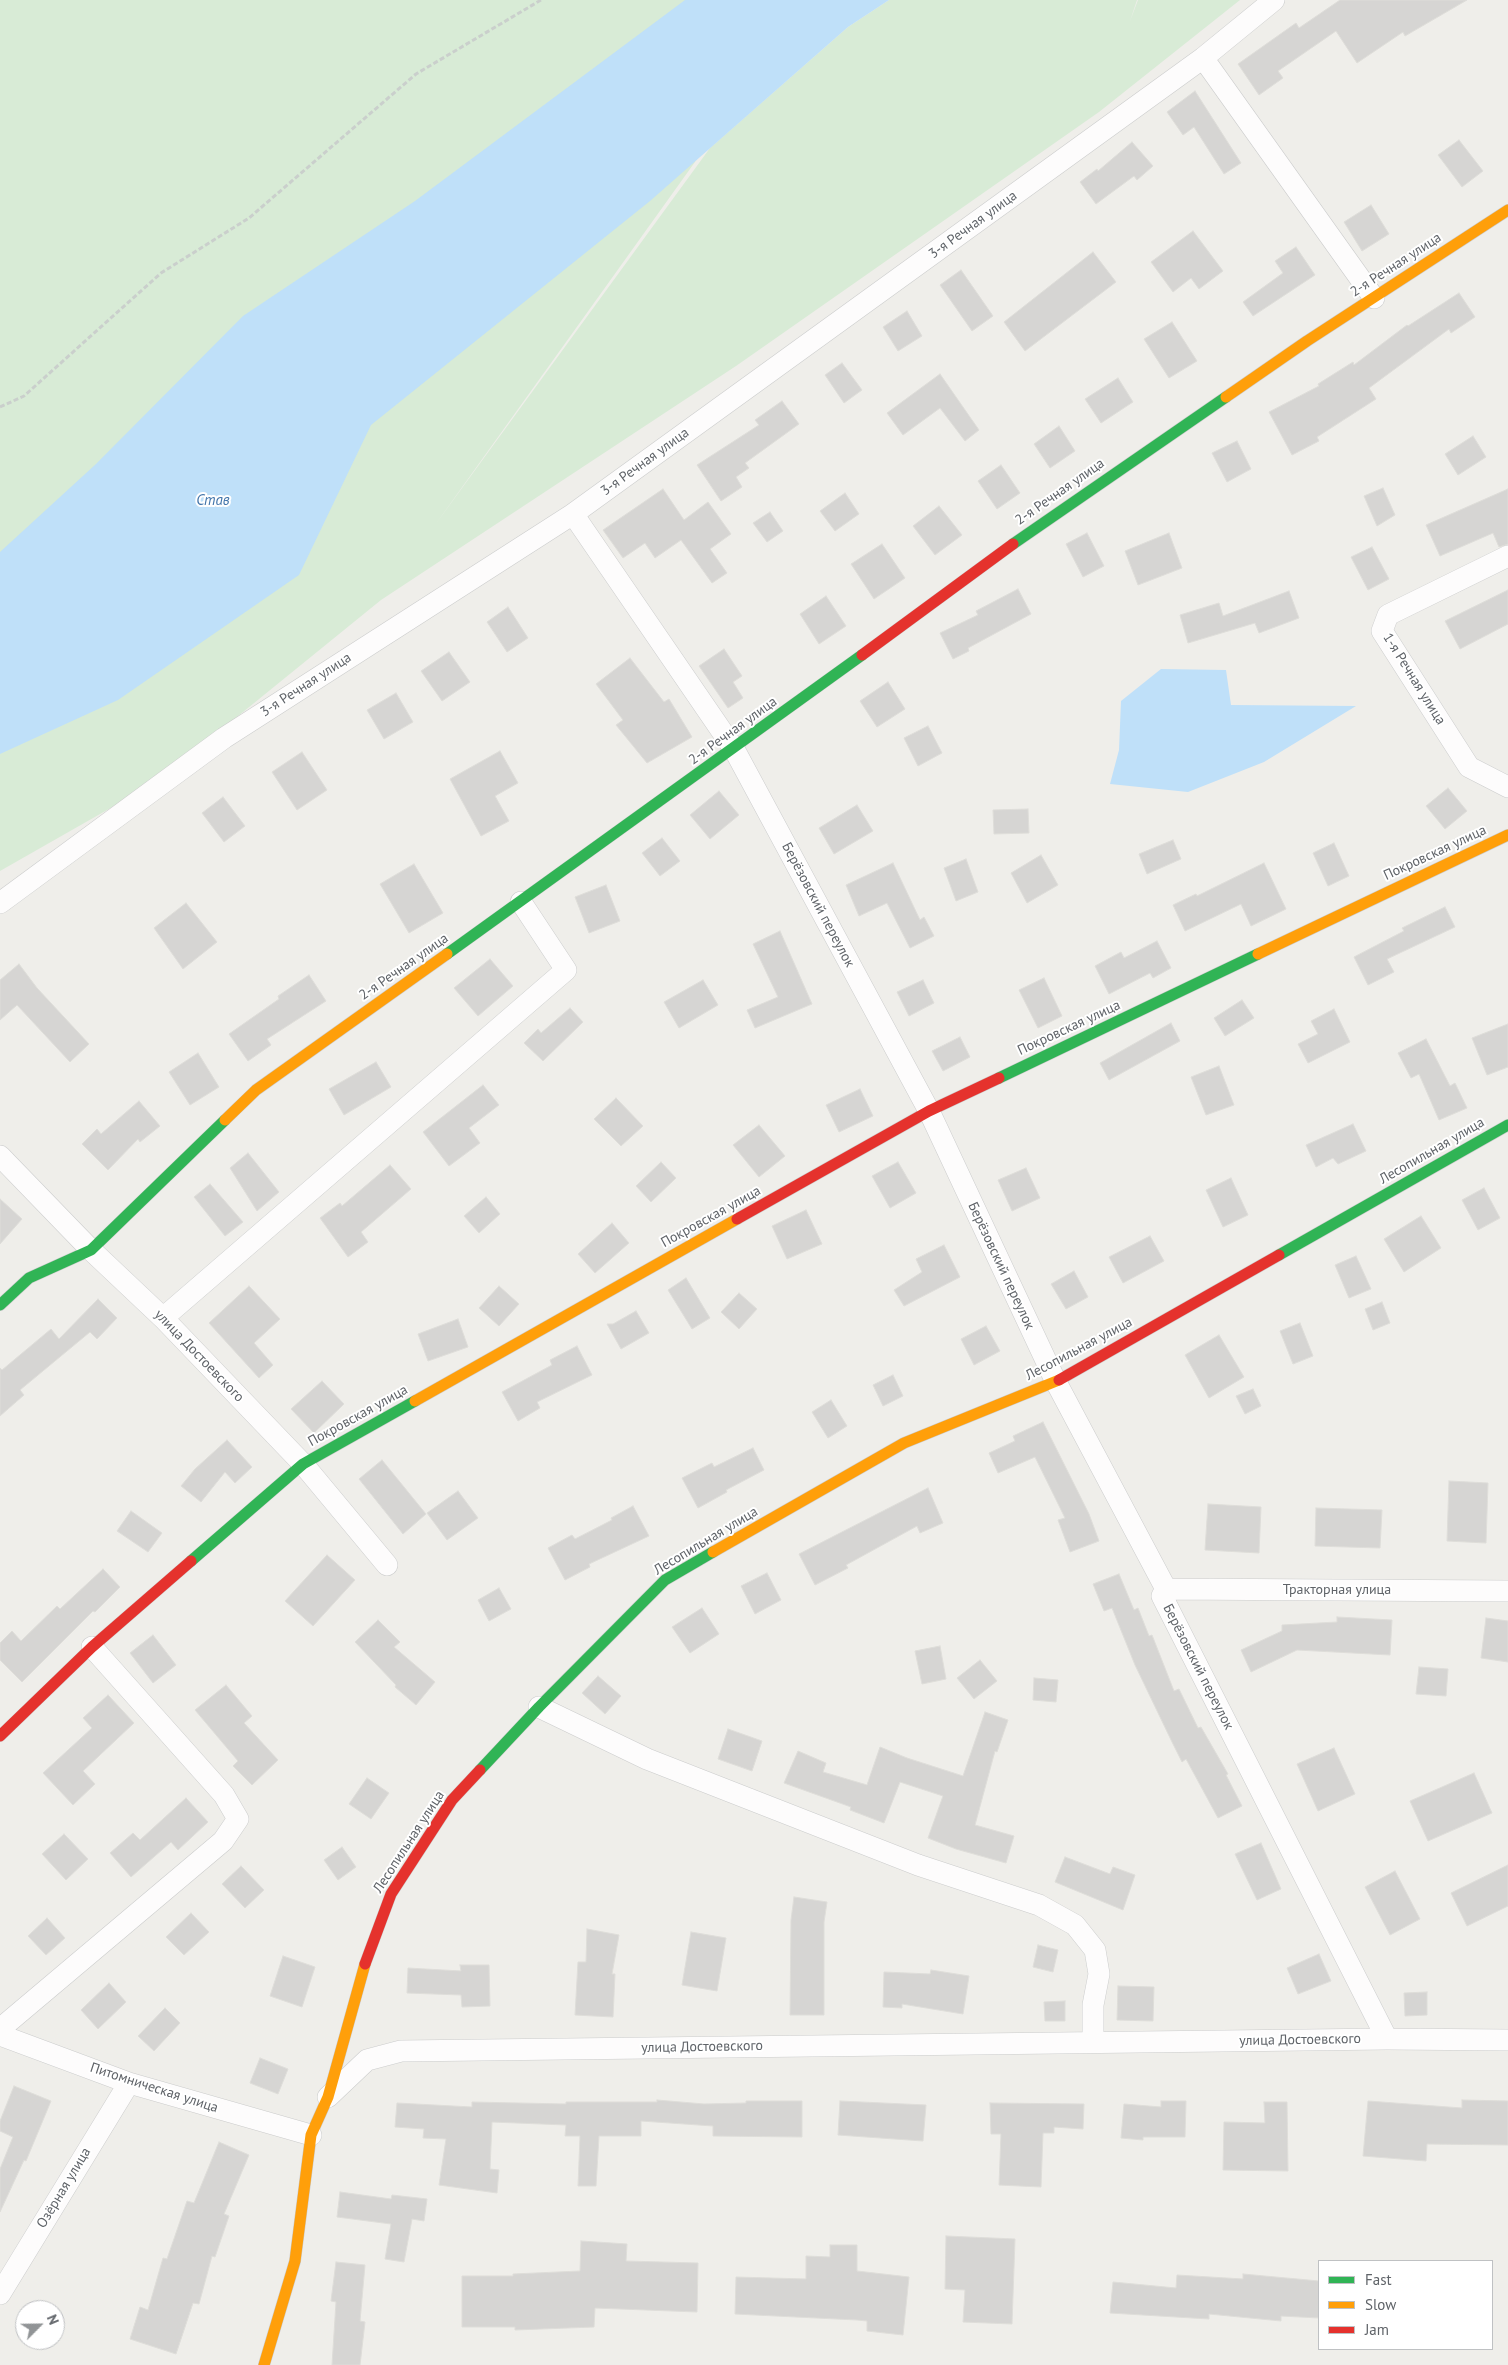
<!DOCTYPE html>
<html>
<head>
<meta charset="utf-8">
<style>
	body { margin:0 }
	#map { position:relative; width:1508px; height:2365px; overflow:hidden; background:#efeeea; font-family:"PT Sans",sans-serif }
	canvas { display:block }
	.legend { position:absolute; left:1318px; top:2260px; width:175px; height:90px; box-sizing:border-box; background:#fff; border:1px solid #bfc1c3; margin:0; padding:6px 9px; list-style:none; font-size:15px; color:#5f6368 }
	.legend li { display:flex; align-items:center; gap:10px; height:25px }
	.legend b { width:25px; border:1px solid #bfc1c3 }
	.north { position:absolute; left:15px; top:2300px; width:50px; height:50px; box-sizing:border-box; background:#fff; border:1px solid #bfc1c3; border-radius:50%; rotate:67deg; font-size:14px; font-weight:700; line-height:20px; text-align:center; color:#5f6368 }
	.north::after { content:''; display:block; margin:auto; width:18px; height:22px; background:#919496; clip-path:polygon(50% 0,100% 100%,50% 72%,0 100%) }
</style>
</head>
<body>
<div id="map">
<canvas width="1508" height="2365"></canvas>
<ul class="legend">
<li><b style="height:6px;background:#30b455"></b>Fast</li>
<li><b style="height:6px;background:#ff9f0a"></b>Slow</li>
<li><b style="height:6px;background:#e5322d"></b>Jam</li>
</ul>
<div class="north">N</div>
</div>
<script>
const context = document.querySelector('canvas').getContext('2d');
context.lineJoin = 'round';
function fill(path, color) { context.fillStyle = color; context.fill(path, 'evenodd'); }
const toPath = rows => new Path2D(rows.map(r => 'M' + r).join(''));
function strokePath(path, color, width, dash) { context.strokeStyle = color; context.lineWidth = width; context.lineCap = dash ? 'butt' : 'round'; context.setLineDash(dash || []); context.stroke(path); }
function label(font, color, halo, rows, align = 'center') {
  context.font = font + ' "PT Sans",sans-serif'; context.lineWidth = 4; context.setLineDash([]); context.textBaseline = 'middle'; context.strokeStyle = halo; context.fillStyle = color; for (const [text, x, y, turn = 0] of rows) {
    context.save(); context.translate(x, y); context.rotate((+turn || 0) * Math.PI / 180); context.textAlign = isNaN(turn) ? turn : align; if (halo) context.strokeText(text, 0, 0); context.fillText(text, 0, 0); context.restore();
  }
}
const green = toPath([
	[0,0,811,0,435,525,710,148,848,27,889,0,1137,0,1130,21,1138,0,1240,0,1099,112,736,366,381,600,158,781,0,871]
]);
const water = toPath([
	[685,0,889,0,848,27,650,201,371,425,299,575,118,700,0,754,0,552,96,464,243,316,415,201],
	[1161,669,1226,670,1231,705,1356,706,1264,762,1188,792,1110,784,1119,750,1121,701]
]);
const building = toPath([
	[1340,0,1467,0,1405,36,1403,32,1357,63,1336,31,1278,71,1283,78,1259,95,1238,64,1296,23,1299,28,1340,0],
	[1195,91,1241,163,1224,174,1194,127,1183,135,1167,112,1195,91],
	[1459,140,1483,171,1462,187,1438,155,1459,140],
	[1132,142,1153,166,1137,180,1134,176,1096,204,1080,182,1097,169,1098,171,1132,142],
	[1371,205,1389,234,1362,251,1344,222,1371,205],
	[1193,231,1223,271,1199,289,1191,278,1173,292,1151,262,1193,231],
	[1296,247,1315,275,1253,316,1243,302,1283,273,1275,261,1296,247],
	[1093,252,1116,282,1025,351,1004,322,1093,252],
	[961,270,993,316,972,331,940,285,961,270],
	[1459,293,1475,317,1451,333,1449,329,1369,388,1376,399,1317,437,1319,441,1292,455,1269,412,1319,386,1318,384,1353,362,1354,365,1407,325,1408,326,1459,293],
	[907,311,922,336,898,351,883,327,907,311],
	[1172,322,1197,361,1169,378,1144,339,1172,322],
	[842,363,862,390,844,403,825,375,842,363],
	[940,374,979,430,965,441,940,408,903,435,887,413,940,374],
	[1118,378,1133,402,1101,423,1085,399,1118,378],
	[782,401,799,424,745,463,749,468,736,477,742,487,721,501,697,465,759,425,755,420,782,401],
	[1059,426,1075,451,1050,468,1034,444,1059,426],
	[1473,436,1486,457,1458,475,1445,454,1473,436],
	[1237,441,1251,469,1227,482,1212,453,1237,441],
	[1001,465,1020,493,997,509,978,481,1001,465],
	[1383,488,1395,515,1377,526,1364,496,1383,488],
	[663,489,684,520,708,502,731,534,710,549,727,573,712,583,681,540,655,558,645,543,623,558,603,530,663,489],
	[1508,489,1508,544,1499,547,1493,533,1440,556,1426,525,1508,489],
	[845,493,859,514,835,531,820,511,845,493],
	[939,506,962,535,935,555,913,526,939,506],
	[770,512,783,531,767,542,753,523,770,512],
	[1087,533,1104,566,1083,577,1066,544,1087,533],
	[1169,533,1182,568,1138,585,1125,551,1169,533],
	[882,544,905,578,874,599,851,564,882,544],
	[1372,547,1389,579,1368,590,1351,557,1372,547],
	[1018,589,1031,614,968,648,969,651,953,659,940,633,978,615,976,611,1018,589],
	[1508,590,1508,624,1460,649,1445,621,1508,590],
	[1289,591,1299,618,1259,633,1255,623,1188,643,1180,615,1219,603,1223,616,1289,591],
	[826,596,846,626,819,644,800,614,826,596],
	[508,607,528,638,507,652,487,622,508,607],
	[724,649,742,676,733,682,743,698,728,708,699,666,724,649],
	[449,652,470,682,442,701,421,671,449,652],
	[630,658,664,702,669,699,692,737,647,763,616,725,623,720,596,684,630,658],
	[888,682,905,709,877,727,860,701,888,682],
	[396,693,413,722,384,739,367,710,396,693],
	[928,726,942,753,918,766,904,738,928,726],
	[500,751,518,783,495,796,509,821,481,836,450,779,500,751],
	[302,752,327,790,297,810,272,772,302,752],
	[1448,788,1467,811,1445,829,1426,806,1448,788],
	[719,791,739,815,710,839,690,815,719,791],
	[223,797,245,826,224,842,202,813,223,797],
	[857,805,873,831,834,854,819,828,857,805],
	[1028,809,1029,833,994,834,993,810,1028,809],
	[662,838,680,861,660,876,642,853,662,838],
	[1173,840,1181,859,1147,874,1139,854,1173,840],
	[1334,843,1349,876,1328,886,1313,853,1334,843],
	[1041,855,1058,885,1027,903,1011,873,1041,855],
	[966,859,978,892,956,901,944,868,966,859],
	[893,863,920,920,924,917,934,936,910,948,887,903,859,916,846,885,893,863],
	[1264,863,1286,909,1251,926,1241,904,1185,931,1173,905,1196,894,1197,896,1264,863],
	[414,864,443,913,409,933,380,884,414,864],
	[606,885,620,921,589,933,575,897,606,885],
	[186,903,217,942,183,969,154,928,186,903],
	[1445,907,1455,927,1387,959,1394,972,1368,985,1354,957,1404,931,1402,928,1445,907],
	[780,931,812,1004,755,1028,747,1010,778,997,753,944,780,931],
	[1157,941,1171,968,1153,978,1150,973,1109,994,1095,966,1121,952,1124,958,1157,941],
	[490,959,513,986,478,1016,454,988,490,959],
	[19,964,37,988,89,1044,70,1062,17,1005,0,1020,0,980,19,964],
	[309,975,326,1001,267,1039,271,1045,248,1061,229,1034,279,999,278,996,309,975],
	[1044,978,1062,1016,1038,1028,1019,990,1044,978],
	[703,980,718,1005,679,1028,664,1002,703,980],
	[923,980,934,1003,909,1016,897,992,923,980],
	[1242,1000,1254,1018,1225,1036,1214,1018,1242,1000],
	[570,1008,583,1022,543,1061,524,1043,538,1029,541,1033,570,1008],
	[1334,1009,1350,1042,1308,1063,1298,1044,1318,1034,1311,1021,1334,1009],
	[1171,1023,1180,1041,1109,1080,1100,1063,1171,1023],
	[1508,1024,1508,1067,1487,1075,1472,1038,1508,1024],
	[960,1037,970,1057,943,1071,932,1051,960,1037],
	[1426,1039,1450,1086,1455,1083,1467,1108,1439,1120,1419,1074,1411,1078,1398,1053,1426,1039],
	[198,1053,219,1087,190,1105,169,1072,198,1053],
	[376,1062,391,1087,344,1115,329,1089,376,1062],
	[1219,1066,1234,1105,1206,1115,1191,1077,1219,1066],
	[483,1085,499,1105,469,1128,480,1143,449,1166,423,1132,483,1085],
	[860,1089,873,1116,839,1132,826,1105,860,1089],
	[616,1098,643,1126,621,1146,594,1119,616,1098],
	[139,1101,160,1126,140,1142,138,1139,108,1170,82,1144,97,1129,101,1134,139,1101],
	[1353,1124,1366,1151,1338,1164,1333,1158,1316,1167,1306,1145,1353,1124],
	[759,1125,785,1156,759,1177,733,1145,759,1125],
	[248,1153,279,1192,257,1211,230,1168,248,1153],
	[661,1162,676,1178,651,1202,636,1186,661,1162],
	[898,1162,916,1193,890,1208,872,1176,898,1162],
	[390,1165,411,1189,361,1232,368,1242,348,1257,320,1218,340,1203,342,1206,390,1165],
	[1026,1168,1040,1198,1012,1211,998,1180,1026,1168],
	[1231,1178,1248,1215,1223,1227,1206,1190,1231,1178],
	[210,1184,243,1222,225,1236,194,1197,210,1184],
	[1484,1188,1500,1218,1478,1230,1462,1200,1484,1188],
	[486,1197,500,1214,479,1233,464,1216,486,1197],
	[0,1199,22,1219,0,1244,0,1199],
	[806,1210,822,1244,787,1259,772,1226,806,1210],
	[1421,1216,1441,1248,1404,1272,1384,1239,1421,1216],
	[612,1223,629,1243,595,1273,578,1254,612,1223],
	[1150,1236,1164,1261,1123,1283,1109,1257,1150,1236],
	[944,1245,960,1277,904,1306,894,1290,922,1272,916,1259,944,1245],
	[1356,1256,1371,1289,1349,1298,1335,1265,1356,1256],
	[1074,1271,1088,1297,1066,1309,1051,1284,1074,1271],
	[686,1278,710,1318,692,1329,668,1290,686,1278],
	[249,1286,280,1319,254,1343,273,1365,259,1378,209,1323,249,1286],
	[499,1286,519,1304,499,1326,479,1308,499,1286],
	[739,1293,757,1309,739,1329,721,1312,739,1293],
	[98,1299,117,1318,97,1339,90,1332,20,1390,24,1395,0,1416,0,1368,2,1370,51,1329,59,1339,98,1299],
	[1382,1302,1390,1323,1373,1330,1365,1309,1382,1302],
	[636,1311,649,1333,621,1349,607,1324,613,1324,636,1311],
	[458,1319,468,1347,428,1361,418,1334,458,1319],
	[1300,1323,1313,1356,1293,1364,1280,1331,1300,1323],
	[986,1326,1000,1351,974,1365,961,1339,986,1326],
	[1219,1335,1244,1377,1209,1398,1185,1355,1219,1335],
	[577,1346,592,1375,537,1402,540,1408,518,1421,502,1392,552,1365,550,1360,577,1346],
	[893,1375,903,1396,883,1406,873,1385,893,1375],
	[322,1381,344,1404,314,1433,291,1409,322,1381],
	[1253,1389,1261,1406,1245,1414,1236,1396,1253,1389],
	[831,1400,847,1426,828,1438,812,1412,831,1400],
	[1043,1422,1089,1514,1099,1541,1070,1552,1058,1520,1065,1518,1035,1457,998,1473,989,1453,1015,1441,1013,1436,1043,1422],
	[227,1440,252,1467,235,1483,225,1472,201,1502,181,1486,195,1469,227,1440],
	[753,1448,764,1470,726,1490,727,1492,698,1508,682,1478,712,1463,714,1467,753,1448],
	[382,1460,426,1514,403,1534,359,1479,382,1460],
	[1449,1481,1488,1483,1486,1543,1447,1541,1449,1481],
	[928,1488,943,1523,920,1533,917,1526,846,1565,848,1568,815,1585,799,1554,928,1488],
	[458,1491,478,1518,447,1540,427,1513,458,1491],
	[1208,1504,1261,1507,1259,1553,1205,1550,1208,1504],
	[633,1506,649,1536,589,1564,590,1567,565,1580,548,1548,572,1535,575,1539,612,1520,611,1518,633,1506],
	[1316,1508,1382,1510,1380,1548,1315,1546,1316,1508],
	[131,1511,162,1533,148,1552,117,1531,131,1511],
	[327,1555,355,1580,313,1626,285,1601,327,1555],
	[103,1569,120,1587,95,1612,93,1611,22,1682,0,1660,0,1643,12,1631,21,1641,57,1606,60,1609,103,1569],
	[767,1573,781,1600,755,1614,741,1586,767,1573],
	[1119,1574,1134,1610,1138,1608,1149,1636,1152,1635,1174,1691,1179,1689,1198,1728,1201,1727,1228,1774,1226,1775,1242,1806,1218,1818,1186,1759,1182,1762,1172,1742,1135,1665,1112,1608,1104,1611,1093,1584,1119,1574],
	[499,1588,511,1609,489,1621,478,1600,499,1588],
	[702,1608,719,1634,690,1653,672,1627,702,1608],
	[1337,1617,1392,1620,1390,1655,1297,1650,1251,1672,1241,1650,1282,1631,1282,1625,1337,1622,1337,1617],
	[1486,1618,1508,1621,1508,1662,1481,1658,1486,1618],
	[378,1620,400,1642,394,1647,435,1682,416,1705,395,1687,396,1685,355,1642,378,1620],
	[153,1635,176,1665,153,1683,130,1653,153,1635],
	[940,1646,946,1679,922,1684,915,1651,940,1646],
	[980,1660,997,1681,974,1699,957,1678,980,1660],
	[1419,1667,1448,1669,1446,1696,1416,1694,1419,1667],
	[598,1676,621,1696,605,1714,582,1693,598,1676],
	[1034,1678,1058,1680,1056,1702,1033,1700,1034,1678],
	[226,1685,252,1716,244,1723,278,1760,252,1785,233,1766,238,1761,195,1710,226,1685],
	[108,1695,134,1723,83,1771,95,1784,73,1805,43,1773,92,1728,83,1718,108,1695],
	[985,1712,1008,1720,997,1752,995,1751,975,1825,1014,1836,1006,1863,956,1849,928,1838,943,1796,900,1782,884,1823,850,1810,851,1807,784,1783,798,1751,826,1763,823,1772,867,1785,880,1747,907,1758,963,1776,985,1712],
	[728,1729,762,1741,752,1771,718,1759,728,1729],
	[1334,1748,1355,1794,1318,1811,1297,1764,1334,1748],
	[1474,1773,1492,1813,1428,1841,1410,1801,1474,1773],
	[367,1778,389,1793,371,1819,349,1804,367,1778],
	[186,1798,208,1822,178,1850,171,1842,131,1877,110,1853,133,1833,140,1840,186,1798],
	[64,1834,88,1859,66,1880,42,1854,64,1834],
	[1261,1843,1281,1889,1257,1900,1235,1854,1261,1843],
	[342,1847,356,1867,338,1880,324,1860,342,1847],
	[1065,1857,1110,1874,1113,1867,1135,1875,1123,1910,1055,1882,1065,1857],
	[1508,1865,1508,1906,1467,1926,1451,1893,1508,1865],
	[241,1866,264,1890,245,1908,222,1884,241,1866],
	[1395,1871,1420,1919,1390,1935,1365,1887,1395,1871],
	[794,1897,827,1902,824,1922,824,2015,790,2015,791,1920,794,1897],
	[191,1913,209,1932,184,1955,166,1937,191,1913],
	[47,1918,65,1938,46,1955,28,1936,47,1918],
	[587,1929,619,1935,612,1974,615,1974,613,2017,575,2015,578,1962,586,1962,587,1929],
	[691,1932,726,1938,717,1991,682,1985,691,1932],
	[1038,1945,1058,1950,1053,1972,1033,1967,1038,1945],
	[1319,1954,1331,1981,1298,1994,1287,1968,1319,1954],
	[283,1956,315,1967,302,2007,270,1996,283,1956],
	[460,1965,489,1965,490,2006,462,2007,461,1995,407,1993,408,1968,461,1971,460,1965],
	[931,1970,969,1976,963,2014,902,2004,902,2008,883,2007,884,1972,930,1974,931,1970],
	[109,1983,126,2002,98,2029,81,2010,109,1983],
	[1118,1986,1154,1987,1153,2021,1117,2020,1118,1986],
	[1427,1992,1427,2015,1405,2016,1404,1993,1427,1992],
	[1065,2001,1065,2021,1045,2021,1044,2002,1065,2001],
	[165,2008,180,2023,154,2051,138,2036,165,2008],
	[260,2058,288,2069,278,2094,250,2083,260,2058],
	[14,2086,51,2101,26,2161,24,2160,0,2212,0,2169,13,2137,0,2131,0,2121,14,2086],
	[657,2100,704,2104,746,2103,746,2101,802,2101,802,2137,713,2136,713,2126,641,2121,641,2136,599,2136,596,2186,578,2186,580,2136,565,2136,566,2125,492,2122,490,2169,499,2170,497,2193,439,2185,446,2139,423,2138,424,2129,395,2127,397,2103,472,2107,472,2102,566,2104,566,2102,657,2102,657,2100],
	[1462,2100,1508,2101,1508,2145,1427,2144,1426,2161,1363,2156,1368,2101,1462,2108,1462,2100],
	[840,2101,926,2105,923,2141,838,2135,840,2101],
	[1161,2101,1186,2101,1185,2137,1143,2137,1143,2140,1121,2138,1124,2104,1161,2107,1161,2101],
	[1264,2102,1287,2102,1288,2171,1223,2170,1224,2122,1265,2123,1264,2102],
	[990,2103,1084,2104,1083,2129,1054,2127,1054,2133,1043,2133,1041,2187,999,2185,1001,2134,991,2134,990,2103],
	[219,2142,249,2155,224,2214,229,2216,215,2257,212,2256,199,2304,193,2303,176,2354,130,2339,140,2307,148,2310,163,2258,167,2259,187,2201,194,2203,219,2142],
	[340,2192,391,2199,392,2195,427,2199,424,2221,412,2219,404,2262,385,2259,391,2224,337,2217,340,2192],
	[946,2236,1015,2239,1012,2324,963,2322,965,2290,945,2289,946,2236],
	[581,2241,627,2244,626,2261,698,2263,697,2312,595,2308,594,2327,515,2330,515,2327,462,2327,462,2276,513,2276,513,2274,580,2271,581,2241],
	[830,2245,857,2245,857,2271,909,2277,903,2335,867,2331,867,2321,857,2320,735,2314,736,2277,806,2279,806,2256,830,2257,830,2245],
	[336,2262,365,2265,360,2321,365,2322,360,2365,332,2365,336,2302,331,2301,336,2262],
	[1243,2274,1319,2281,1319,2318,1281,2316,1281,2321,1209,2314,1209,2319,1110,2313,1113,2282,1176,2288,1177,2275,1243,2279,1243,2274]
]);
const path = toPath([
	[0,407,24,396,161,273,249,218,416,74,541,0]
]);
const street = toPath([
	[1203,58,1374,298],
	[573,514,734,749,929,1111,1056,1382,1166,1589,1162,1596,1387,2039],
	[1508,556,1388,615,1382,631,1469,767,1508,787],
	[0,903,224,738,573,514,1203,58,1274,0],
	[0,1156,91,1250,163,1318,303,1464,387,1565],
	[163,1318,566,970,521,902],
	[1166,1589,1508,1591],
	[539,1707,647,1759,918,1865,1039,1905,1075,1925,1095,1950,1099,1974,1093,2005,1093,2042],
	[0,2029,223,1841,238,1819,224,1795,92,1647],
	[0,2035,129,2083,311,2135],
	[328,2097,367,2060,401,2051,1387,2039,1508,2040],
	[0,2294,129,2083]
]);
const fast = toPath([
	[1013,544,1226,397],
	[447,954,862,655],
	[999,1078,1258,954],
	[1279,1255,1508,1125],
	[0,1305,29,1278,91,1250,225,1120],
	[191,1561,303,1464,415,1401],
	[480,1770,539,1707,665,1580,713,1552]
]);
const slow = toPath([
	[1226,397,1307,341,1508,210],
	[1258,954,1508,835],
	[225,1120,256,1090,447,954],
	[415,1401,737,1219],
	[713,1552,904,1443,1059,1380],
	[264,2365,295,2261,311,2135,328,2097,365,1964]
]);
const jam = toPath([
	[862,655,1013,544],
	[737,1219,929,1111,999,1078],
	[1059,1380,1279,1255],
	[0,1736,92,1647,191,1561],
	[365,1964,391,1894,452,1800,480,1770]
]);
const streetNames = [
	["3-я Речная улица",973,225,-36],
	["2-я Речная улица",1396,265,-33],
	["3-я Речная улица",645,462,-36],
	["2-я Речная улица",1060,492,-35],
	["1-я Речная улица",1414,679,58],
	["3-я Речная улица",306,685,-33],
	["2-я Речная улица",733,731,-36],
	["Покровская улица",1435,853,-25],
	["Берёзовский переулок",818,905,62],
	["2-я Речная улица",404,967,-35],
	["Покровская улица",1069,1028,-25],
	["Лесопильная улица",1432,1151,-30],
	["Покровская улица",711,1217,-29],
	["Берёзовский переулок",1001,1266,65],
	["Лесопильная улица",1079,1349,-28],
	["улица Достоевского",199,1356,46],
	["Покровская улица",358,1416,-29],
	["Лесопильная улица",706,1541,-31],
	["Тракторная улица",1337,1590],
	["Берёзовский переулок",1198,1667,63],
	["Лесопильная улица",409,1842,-57],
	["улица Достоевского",1300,2040,-1],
	["улица Достоевского",702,2047,-1],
	["Питомническая улица",154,2088,18],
	["Озёрная улица",64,2188,-59]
];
const waterNames = [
	["Став",213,501]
];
fill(green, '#d8ebd6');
fill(water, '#bfe0f9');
fill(building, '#d6d5d3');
strokePath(building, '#deddd9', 1);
strokePath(street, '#cbcccc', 22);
strokePath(fast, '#cacacb', 12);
strokePath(slow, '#cacacb', 12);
strokePath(jam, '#cacacb', 12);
strokePath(path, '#cacfcc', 3, [5, 2.5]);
strokePath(street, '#fdfcfc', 21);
strokePath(fast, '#30b455', 11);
strokePath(slow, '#ff9f0a', 11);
strokePath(jam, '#e5322d', 11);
label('14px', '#5f6368', '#fff', streetNames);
label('italic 15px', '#4174aa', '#fff', waterNames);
</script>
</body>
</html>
